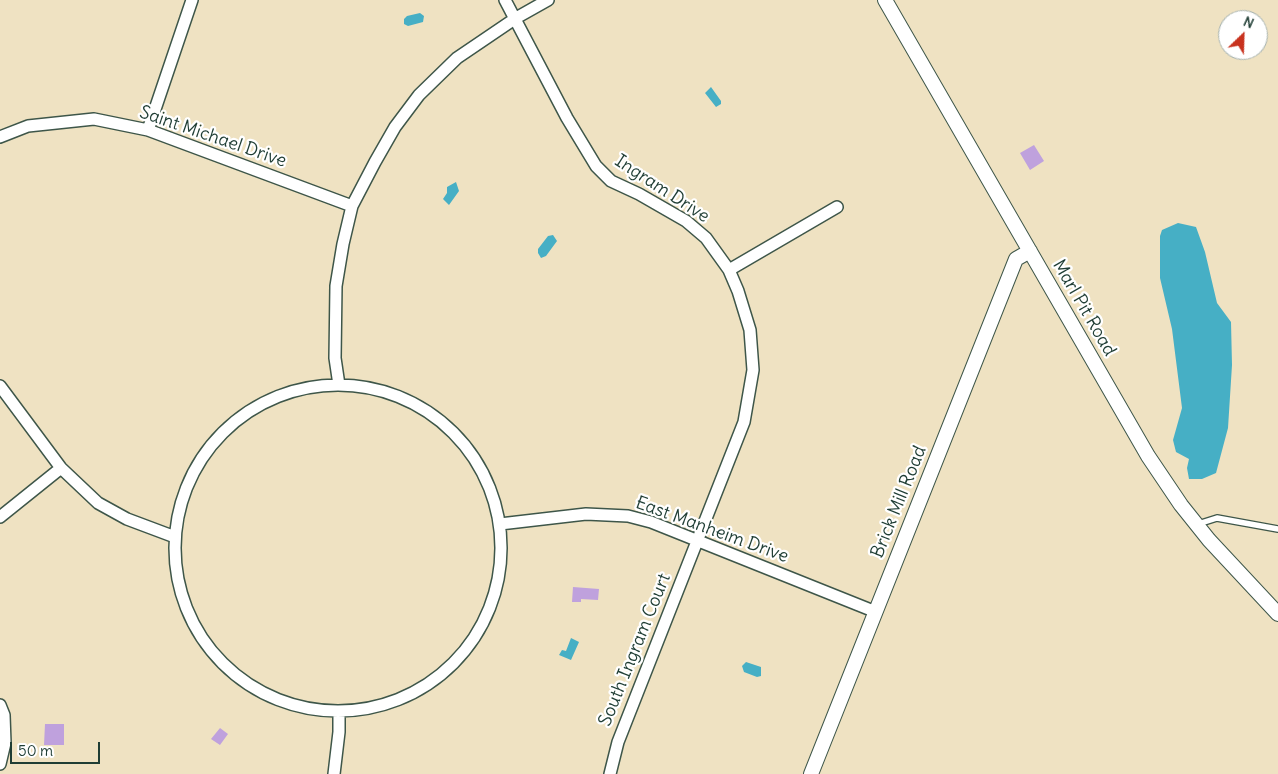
<!DOCTYPE html>
<html>
<head>
<meta charset="utf-8">
<style>
	body { margin:0 }
	#map { position:relative; width:1278px; height:774px; overflow:hidden; background:#efe2c2; font-family:Delius,sans-serif }
	canvas { display:block }
	.north { position:absolute; left:1218px; top:10px; width:50px; height:50px; box-sizing:border-box; background:#fff; border:1px solid #a5b1ae; border-radius:50%; rotate:24deg; font-size:14px; font-weight:700; line-height:20px; text-align:center; color:#1f3d34 }
	.north::after { content:''; display:block; margin:auto; width:18px; height:22px; background:#c8321e; clip-path:polygon(50% 0,100% 100%,50% 72%,0 100%) }
	.scale { position:absolute; left:10px; top:742px; width:90px; height:22px; box-sizing:border-box; border:2px solid #1f3d34; border-top:0; padding-left:6px; font-size:15px; line-height:18px; white-space:nowrap; color:#1f3d34; -webkit-text-stroke:4px #fff; paint-order:stroke }
</style>
</head>
<body>
<div id="map">
<canvas width="1278" height="774"></canvas>
<div class="north">N</div>
<div class="scale">50 m</div>
</div>
<script>
const context = document.querySelector('canvas').getContext('2d');
context.lineJoin = 'round';
function fill(path, color) { context.fillStyle = color; context.fill(path, 'evenodd'); }
const toPath = rows => new Path2D(rows.map(r => 'M' + r).join(''));
function strokePath(path, color, width, dash) { context.strokeStyle = color; context.lineWidth = width; context.lineCap = dash ? 'butt' : 'round'; context.setLineDash(dash || []); context.stroke(path); }
function label(font, color, halo, rows, align = 'center') {
  context.font = font + ' Delius,sans-serif'; context.lineWidth = 4.5; context.setLineDash([]); context.textBaseline = 'middle'; context.strokeStyle = halo; context.fillStyle = color; for (const [text, x, y, turn = 0] of rows) {
    context.save(); context.translate(x, y); context.rotate((+turn || 0) * Math.PI / 180); context.textAlign = isNaN(turn) ? turn : align; if (halo) context.strokeText(text, 0, 0); context.fillText(text, 0, 0); context.restore();
  }
}
const water = toPath([
	[420,13,424,16,423,22,408,26,404,24,404,19,407,16],
	[711,87,721,101,721,104,716,107,705,93],
	[456,182,459,191,449,205,443,199,447,193,447,187],
	[1178,223,1196,227,1205,252,1217,303,1231,322,1232,365,1228,428,1216,473,1202,479,1189,479,1187,468,1189,459,1176,452,1173,440,1182,408,1172,329,1160,278,1160,236,1162,230],
	[548,236,553,235,557,241,546,256,541,258,538,253,538,249],
	[571,638,579,642,571,660,559,655,562,650,566,651],
	[746,662,761,667,761,676,757,677,744,672,742,666]
]);
const building = toPath([
	[1034,145,1044,161,1030,170,1020,153],
	[573,587,599,589,598,600,581,599,581,602,572,602],
	[45,724,64,724,64,745,44,745],
	[220,728,228,734,220,745,211,739]
]);
const service = toPath([
	[1198,524,1217,518,1278,529]
]);
const minor = toPath([
	[505,0,567,118,596,166,611,181,639,194,686,221,706,238,729,270,738,291,750,330,753,370,744,422,618,742,610,774],
	[148,130,192,0],
	[0,137,28,126,94,119,148,130,352,206],
	[729,270,837,207],
	[339,385,335,358,336,286,343,244,352,206,375,162,395,127,419,95,457,58,516,18,548,0],
	'175 548a163 163 0 1 1 326 0a163 163 0 1 1-326 0Z',
	[0,386,61,468,98,503,127,519,175,537],
	[0,517,61,468],
	[500,524,586,514,628,516,651,522,876,612],
	[0,705,4,715,5,743,0,764],
	[334,774,339,732,339,711]
]);
const tertiary = toPath([
	[885,0,1148,456,1181,505,1209,540,1278,614],
	[811,774,1016,259,1030,251]
]);
const streetNames = [
	["Saint Michael Drive",213,137,19],
	["Ingram Drive",662,189,33],
	["Marl Pit Road",1084,308,60],
	["Brick Mill Road",899,502,-68],
	["East Manheim Drive",712,530,20],
	["South Ingram Court",635,650,-68]
];
fill(water, '#46afc5');
fill(building, '#bfa1dd');
strokePath(service, '#3e5649', 8);
strokePath(minor, '#3e5649', 14);
strokePath(tertiary, '#3e5649', 16);
strokePath(service, '#fff', 5.5);
strokePath(minor, '#fff', 11);
strokePath(tertiary, '#fff', 14);
label('18px', '#1f3d34', '#fff', streetNames);
</script>
</body>
</html>
